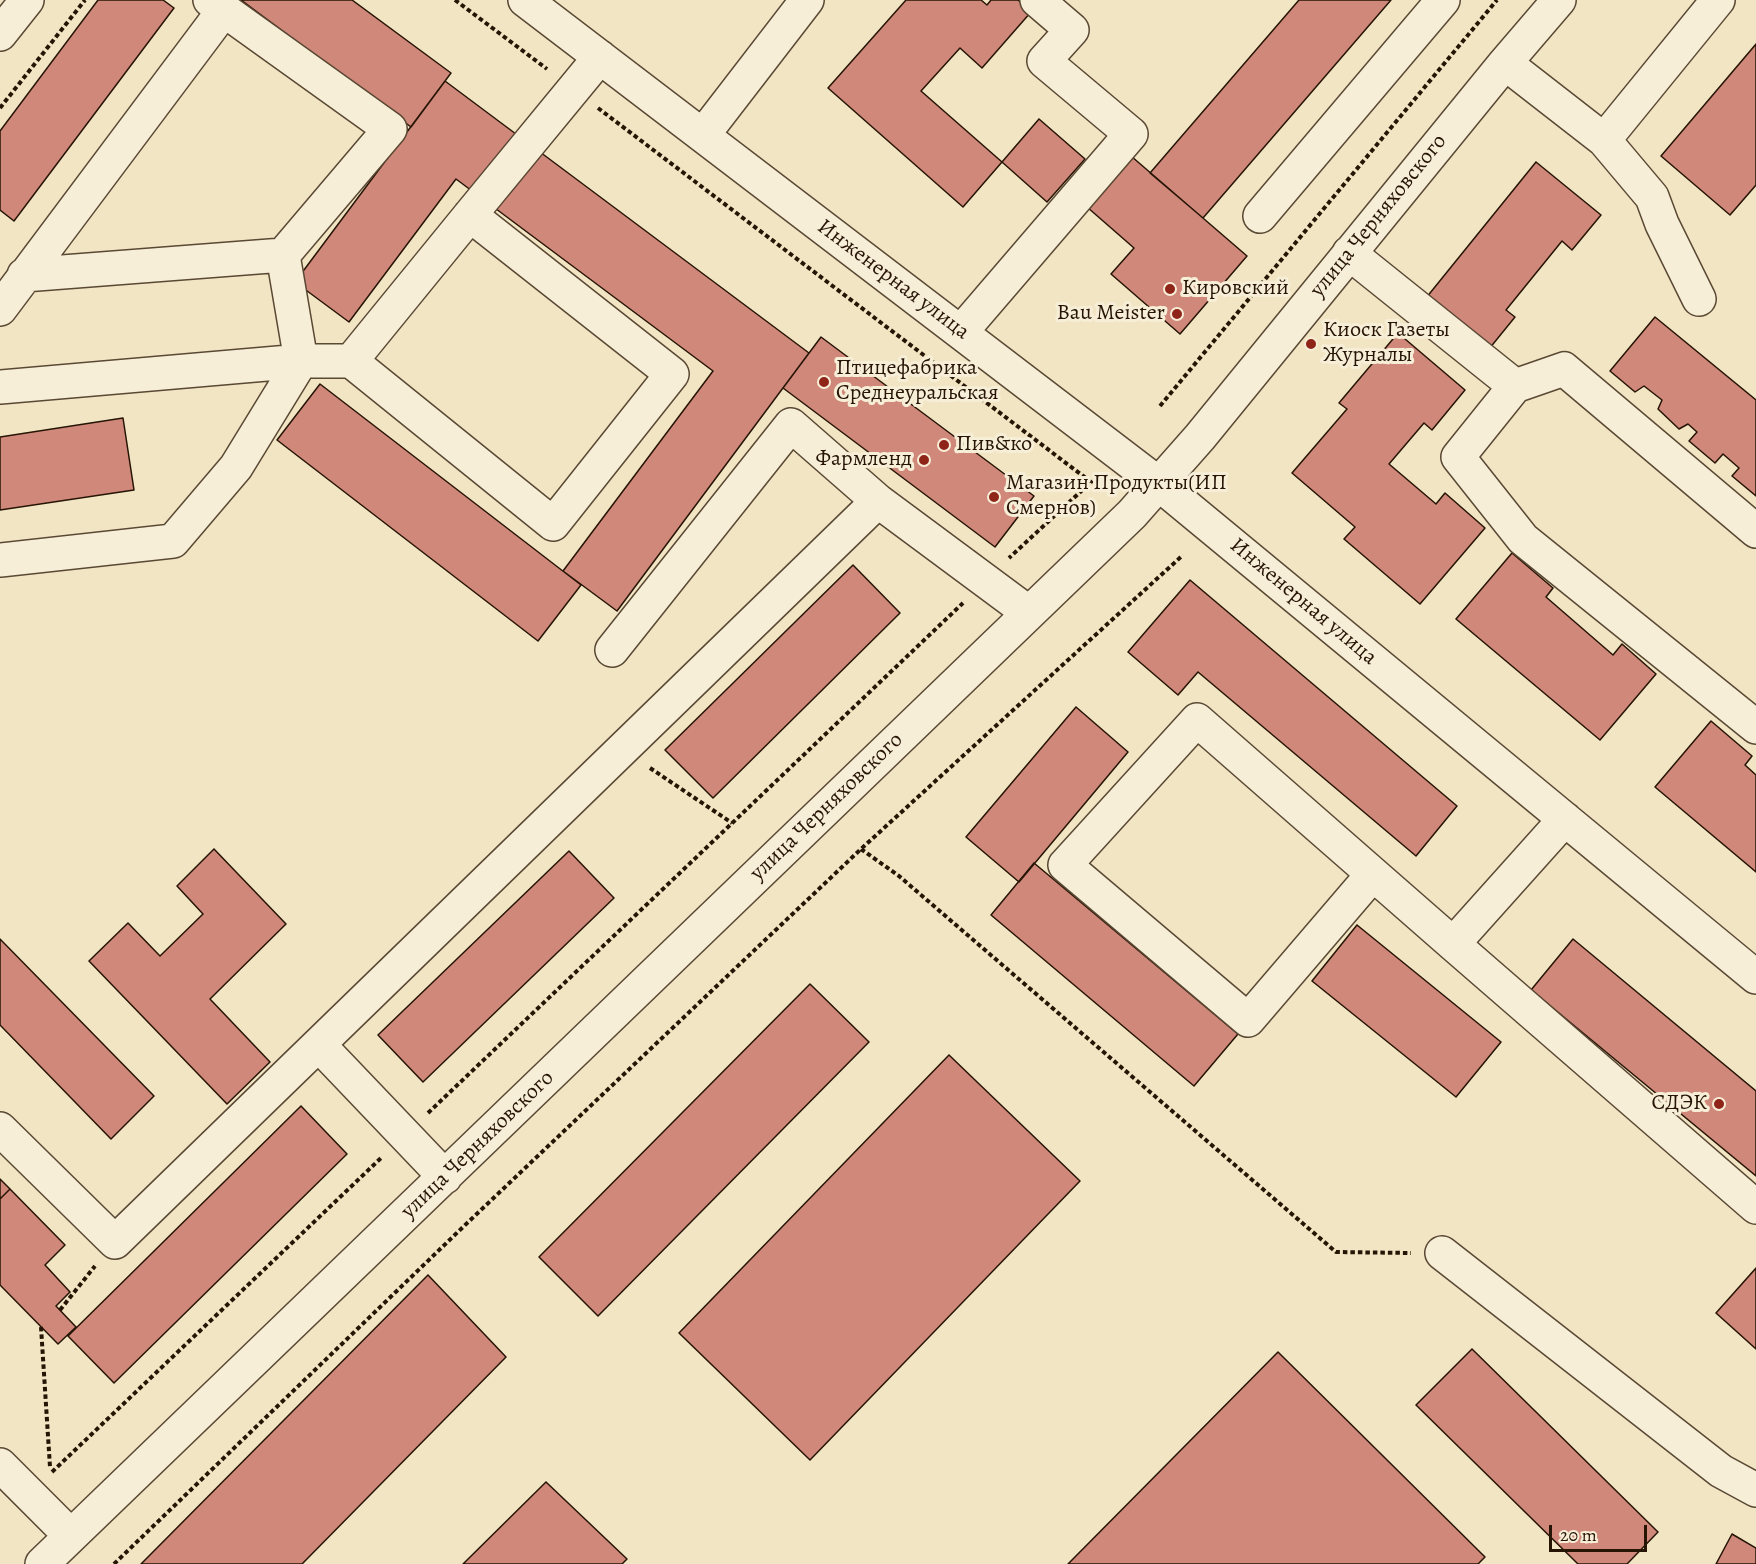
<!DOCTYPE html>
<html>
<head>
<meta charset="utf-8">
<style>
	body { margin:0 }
	#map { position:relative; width:1756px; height:1564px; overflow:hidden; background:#f2e5c3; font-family:Alegreya,serif }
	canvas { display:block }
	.scale { position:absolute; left:1549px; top:1525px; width:98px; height:27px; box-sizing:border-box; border:3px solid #261405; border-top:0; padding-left:8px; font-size:18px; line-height:21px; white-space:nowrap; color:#261405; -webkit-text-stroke:4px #f7eed8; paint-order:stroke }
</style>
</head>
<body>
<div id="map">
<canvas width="1756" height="1564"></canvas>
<div class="scale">20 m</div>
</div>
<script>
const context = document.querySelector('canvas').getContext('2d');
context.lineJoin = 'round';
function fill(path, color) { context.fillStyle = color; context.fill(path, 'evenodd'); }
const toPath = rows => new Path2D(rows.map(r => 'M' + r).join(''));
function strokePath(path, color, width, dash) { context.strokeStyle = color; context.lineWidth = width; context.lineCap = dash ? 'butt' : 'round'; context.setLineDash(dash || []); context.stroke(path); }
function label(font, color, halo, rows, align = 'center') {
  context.font = font + ' Alegreya,serif'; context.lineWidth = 6; context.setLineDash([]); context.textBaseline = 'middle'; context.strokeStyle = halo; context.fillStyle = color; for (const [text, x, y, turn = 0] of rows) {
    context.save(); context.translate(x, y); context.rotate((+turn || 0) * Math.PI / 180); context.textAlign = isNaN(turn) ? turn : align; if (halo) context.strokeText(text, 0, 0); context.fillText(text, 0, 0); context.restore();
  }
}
const building = toPath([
	[98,0,163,0,174,8,14,221,0,210,0,131,98,0],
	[241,0,352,0,451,73,411,127,241,0],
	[906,0,981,0,987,5,991,0,1018,0,1031,12,982,68,960,48,921,91,1002,162,963,207,828,88,906,0],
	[1299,0,1391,0,1203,218,1150,173,1299,0],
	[1756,44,1756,185,1730,215,1661,156,1756,44],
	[445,81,809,353,617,611,563,571,713,371,456,179,349,322,295,282,445,81],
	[1039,119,1085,159,1047,202,1002,162,1039,119],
	[1131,156,1247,256,1180,334,1111,274,1134,248,1087,207,1131,156],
	[1536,162,1601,215,1572,250,1562,241,1506,310,1515,317,1489,349,1426,298,1536,162],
	[1655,317,1756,400,1756,496,1732,476,1739,468,1723,454,1715,463,1689,441,1697,432,1688,424,1679,429,1658,409,1662,400,1644,386,1635,392,1610,371,1655,317],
	[1398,333,1465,390,1432,430,1424,423,1389,464,1436,504,1445,493,1485,528,1420,604,1344,539,1355,527,1292,473,1347,409,1339,403,1398,333],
	[821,337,1034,496,995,547,783,388,821,337],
	[320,384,581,585,538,641,277,440,320,384],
	[123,418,134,490,0,510,0,437,123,418],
	[1512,553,1553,588,1546,597,1613,655,1622,644,1656,674,1600,740,1456,619,1512,553],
	[853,565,900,613,713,798,665,750,853,565],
	[1190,580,1457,806,1416,856,1198,672,1178,695,1128,652,1190,580],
	[1076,707,1128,752,1019,882,966,837,1076,707],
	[1711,721,1752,756,1745,765,1756,775,1756,872,1655,787,1711,721],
	[214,849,286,924,210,999,270,1062,227,1104,89,961,128,923,160,956,203,914,177,886,214,849],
	[569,851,614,898,423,1082,378,1035,569,851],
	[1034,863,1238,1034,1194,1086,991,915,1034,863],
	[1357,925,1501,1042,1456,1097,1312,981,1357,925],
	[0,939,154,1096,111,1139,0,1025,0,939],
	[1573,939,1756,1091,1756,1176,1531,990,1573,939],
	[810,984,869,1042,598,1316,539,1257,810,984],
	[949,1055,1080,1181,810,1460,679,1333,949,1055],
	[301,1106,347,1154,114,1383,68,1336,301,1106],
	[0,1179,10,1189,0,1199,0,1179],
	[10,1189,65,1245,45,1265,70,1292,56,1306,76,1327,58,1344,0,1285,0,1199,10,1189],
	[1756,1268,1756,1349,1716,1313,1756,1268],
	[428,1275,506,1357,302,1564,141,1564,428,1275],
	[1472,1349,1658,1532,1627,1564,1578,1564,1416,1405,1472,1349],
	[1278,1352,1485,1557,1478,1564,1068,1564,1278,1352],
	[546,1482,627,1559,622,1564,463,1564,546,1482],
	[1732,1534,1756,1548,1756,1564,1716,1564,1732,1534]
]);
const path = toPath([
	[455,0,547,69],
	[0,108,85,0],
	[598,108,1091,482,1009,558],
	[1160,406,1497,0],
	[650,768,732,823],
	[861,849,899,876,1336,1252,1411,1253],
	[428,1113,963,603],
	[60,1310,95,1266],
	[41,1327,50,1467],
	[52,1472,381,1158],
	[114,1564,463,1227,861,849,1183,555]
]);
const minor = toPath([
	[525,0,1159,484,1756,977],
	[0,34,27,0],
	[1505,63,1604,140,1652,197,1662,224,1699,299],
	[703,135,807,0],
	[1604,140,1718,0],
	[470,215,672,374,553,524,351,361,470,215,600,57],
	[1260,216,1443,0],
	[1349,253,1515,386,1458,457,1523,539,1756,727],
	[24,275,283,255,390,129,224,10],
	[0,309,224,10,210,0],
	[961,332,1131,134,1044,61,1072,30,1037,0],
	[1515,386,1564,369,1756,531],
	[0,387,301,361,283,255],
	[0,560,173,541,236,467,301,361,351,361],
	[612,650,791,425,878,501],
	[1373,874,1248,1020,1065,865,1197,720,1453,944,1756,1207],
	[1453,944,1565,819],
	[319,1045,445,1177],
	[0,1129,115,1242,878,501,1029,613],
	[1442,1253,1721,1471,1756,1490],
	[0,1465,71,1536],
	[42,1564,1132,514,1200,437,1505,63,1559,0]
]);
const markers = [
	[1170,289,6,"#8f2418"],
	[1177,314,6,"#8f2418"],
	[1311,344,6,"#8f2418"],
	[824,382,6,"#8f2418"],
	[944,445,6,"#8f2418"],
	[924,460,6,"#8f2418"],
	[994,497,6,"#8f2418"],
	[1719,1104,6,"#8f2418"]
];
const streetNames = [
	["улица Черняховского",1379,216,-51],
	["Инженерная улица",893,280,37],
	["Инженерная улица",1303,602,40],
	["улица Черняховского",827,807,-44],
	["улица Черняховского",478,1145,-44]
];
const poiNames = [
	["Кировский",1182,289],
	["Bau Meister",1165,314,"right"],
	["Киоск Газеты",1323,331],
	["Журналы",1323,356],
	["Птицефабрика",836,369],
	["Среднеуральская",836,394],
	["Пив&ко",956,445],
	["Фармленд",912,460,"right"],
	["Магазин Продукты(ИП",1006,484],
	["Смернов)",1006,509],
	["СДЭК",1707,1104,"right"]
];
fill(building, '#d0887a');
strokePath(building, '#261405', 1.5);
strokePath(minor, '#594834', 36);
strokePath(path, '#261405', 4, [4.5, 3]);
strokePath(minor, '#f7eed8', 33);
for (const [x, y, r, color] of markers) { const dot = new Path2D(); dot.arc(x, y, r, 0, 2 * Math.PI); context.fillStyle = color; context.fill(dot); strokePath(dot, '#f7eed8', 2); }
label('22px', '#261405', '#f7eed8', streetNames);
label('22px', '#261405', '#f7eed8', poiNames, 'left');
</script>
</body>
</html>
